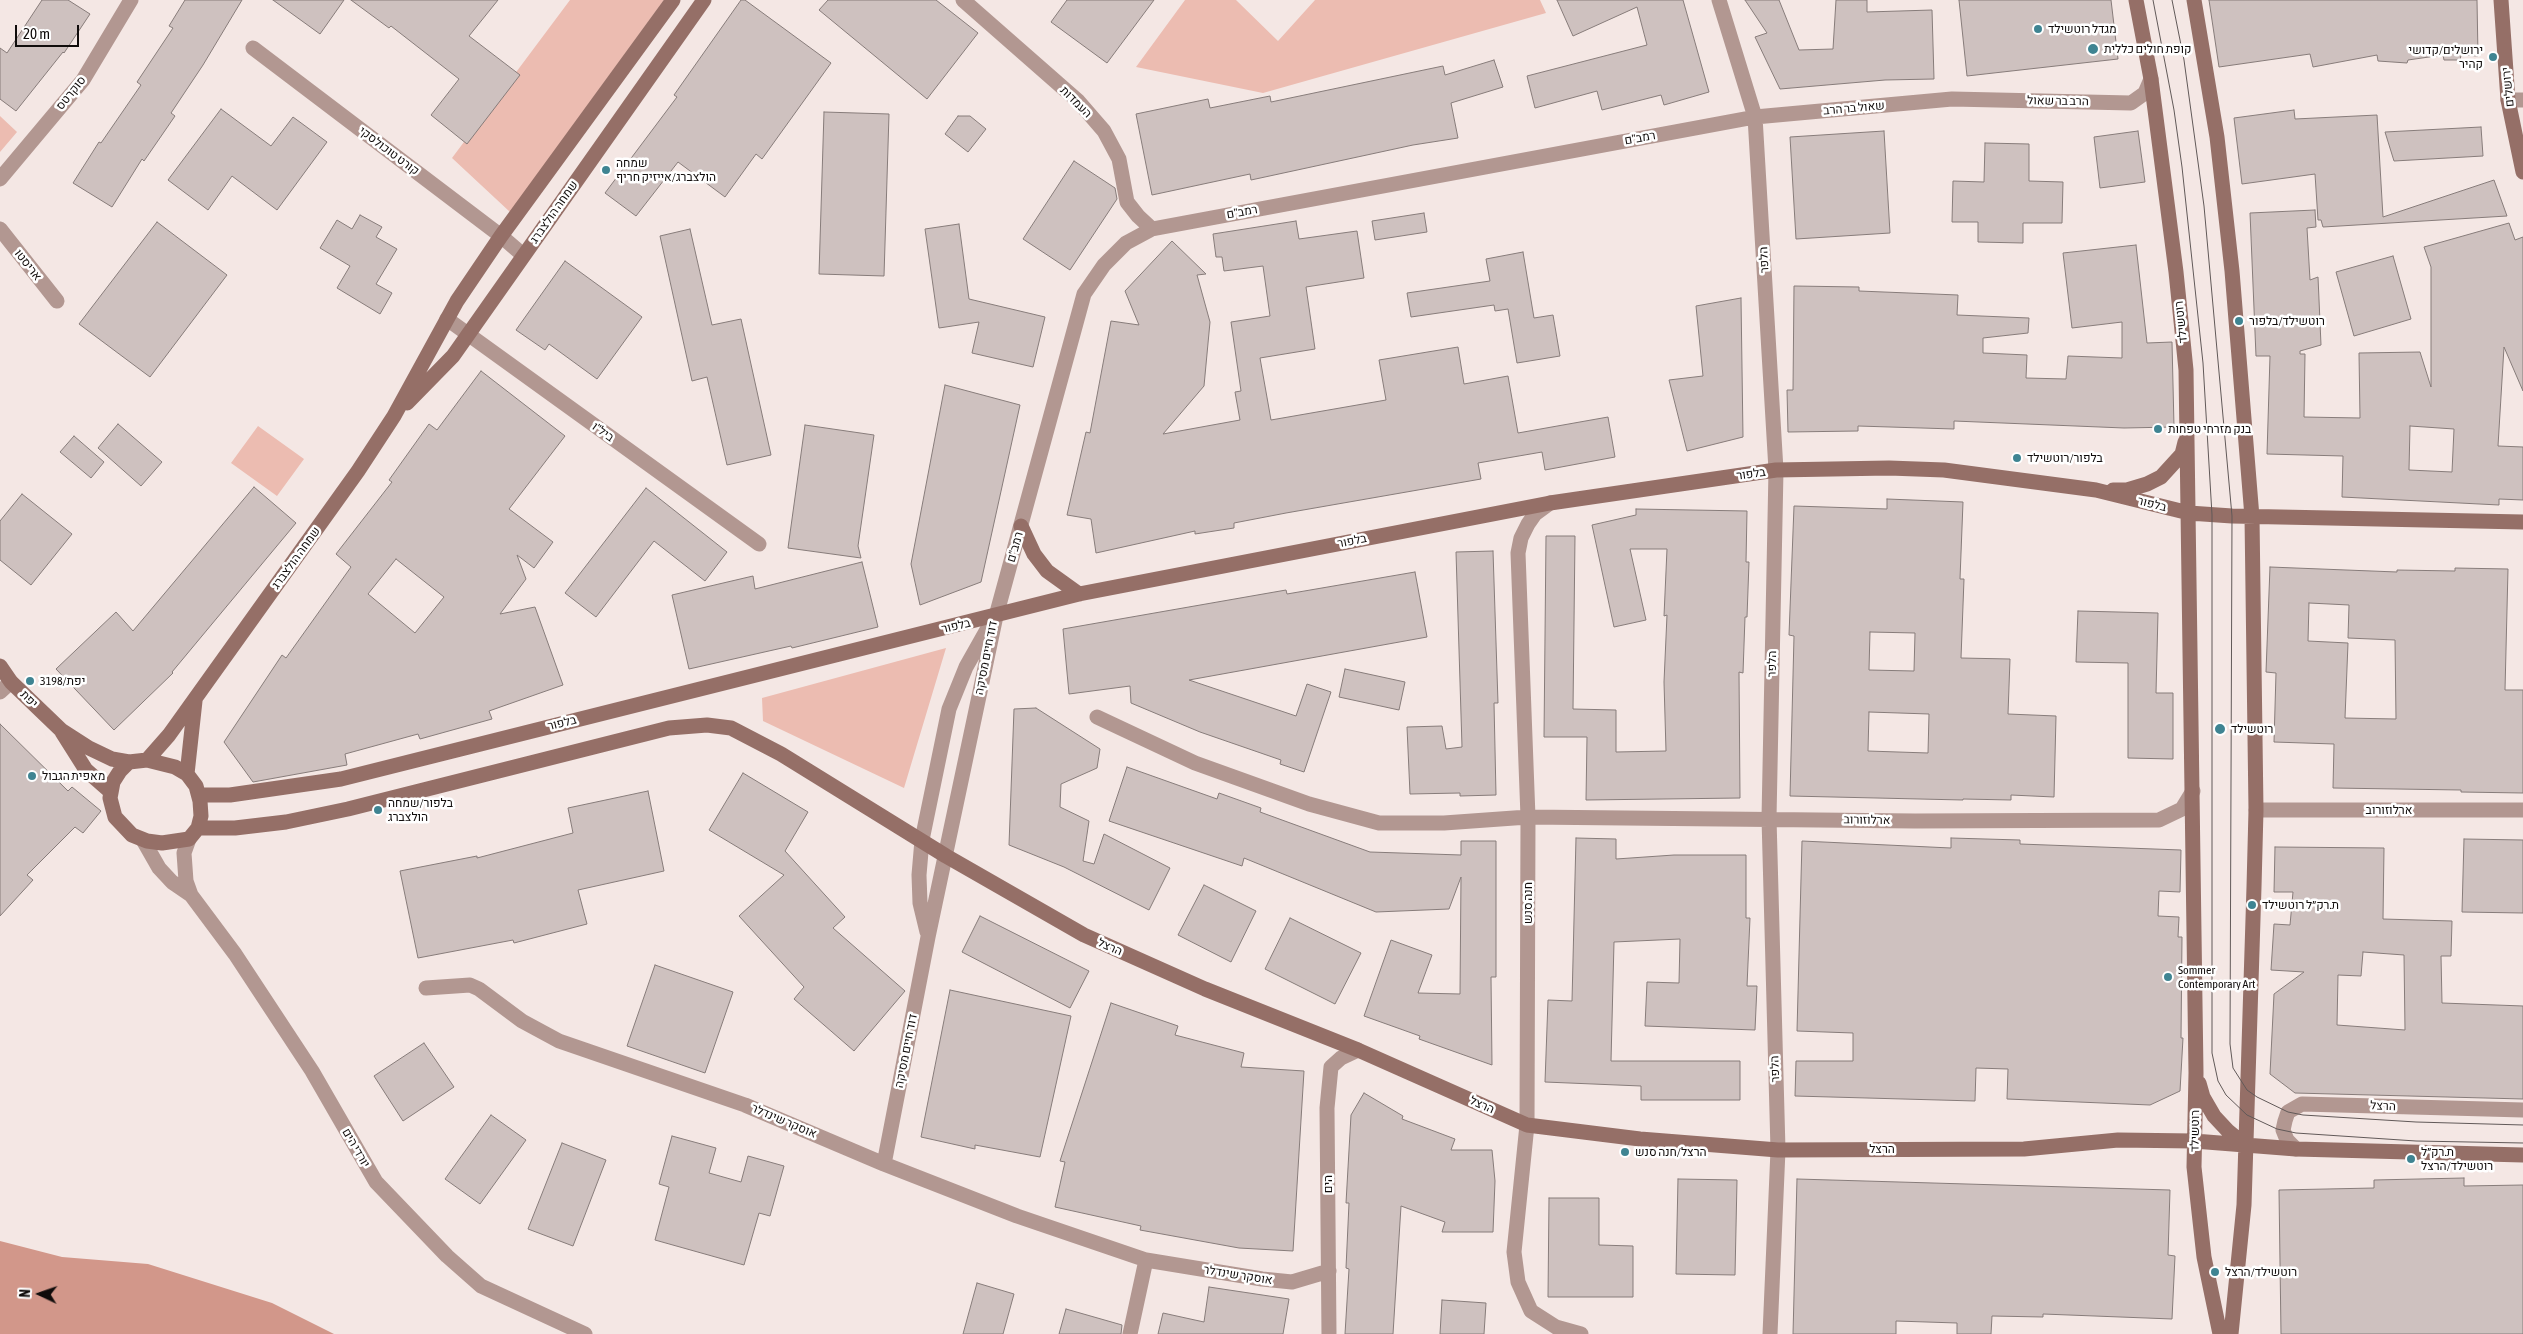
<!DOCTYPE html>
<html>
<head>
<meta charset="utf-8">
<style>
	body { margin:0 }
	#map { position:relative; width:2523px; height:1334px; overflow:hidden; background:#f4e7e4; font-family:"Asap Condensed",sans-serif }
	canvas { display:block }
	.north { position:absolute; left:15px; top:1269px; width:50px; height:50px; -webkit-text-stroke:4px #fff; paint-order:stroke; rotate:273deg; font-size:14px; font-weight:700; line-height:20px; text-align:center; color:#100c0b }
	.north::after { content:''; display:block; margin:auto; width:18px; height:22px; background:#100c0b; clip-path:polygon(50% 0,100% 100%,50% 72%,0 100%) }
	.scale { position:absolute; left:15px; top:25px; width:64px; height:22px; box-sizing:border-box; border:2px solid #100c0b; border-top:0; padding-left:6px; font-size:15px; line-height:18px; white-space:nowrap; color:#100c0b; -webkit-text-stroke:4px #fff; paint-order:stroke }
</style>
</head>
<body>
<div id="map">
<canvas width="2523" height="1334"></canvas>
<div class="north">N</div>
<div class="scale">20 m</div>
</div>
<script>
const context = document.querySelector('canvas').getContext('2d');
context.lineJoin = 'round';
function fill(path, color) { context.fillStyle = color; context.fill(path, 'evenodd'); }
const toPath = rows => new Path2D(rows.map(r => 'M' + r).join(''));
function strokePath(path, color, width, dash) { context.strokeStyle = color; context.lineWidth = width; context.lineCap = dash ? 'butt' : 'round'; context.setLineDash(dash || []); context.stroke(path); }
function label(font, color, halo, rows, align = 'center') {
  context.font = font + ' "Asap Condensed",Heebo,sans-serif'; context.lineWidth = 5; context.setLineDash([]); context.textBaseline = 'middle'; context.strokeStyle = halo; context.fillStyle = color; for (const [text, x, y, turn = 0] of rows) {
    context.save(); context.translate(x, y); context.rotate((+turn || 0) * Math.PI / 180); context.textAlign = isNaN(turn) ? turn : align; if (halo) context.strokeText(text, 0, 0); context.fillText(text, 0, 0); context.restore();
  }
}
const green = toPath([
	[570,0,664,0,510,212,452,158],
	[1185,0,1236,0,1278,41,1315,0,1540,0,1546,13,1263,93,1136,67],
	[0,116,17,132,0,152],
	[258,426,304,459,277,496,231,463],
	[946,648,904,788,763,721,762,698]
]);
const water = toPath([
	[0,1241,62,1257,148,1264,272,1303,334,1334,0,1334]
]);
const building = toPath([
	[42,0,68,0,90,14,64,53,63,52,16,111,0,99,0,48,7,53,42,0],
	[185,0,242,0,203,65,171,113,175,116,144,161,142,159,112,207,73,183,99,142,101,143,141,85,137,82,173,28,169,26,185,0],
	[273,0,344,0,320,34,273,0],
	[351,0,498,0,469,36,520,75,467,144,431,115,459,79,391,26,389,28,351,0],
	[741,0,745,0,831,63,762,159,756,154,725,197,678,162,636,216,605,193,677,97,674,95,741,0],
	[828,0,936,0,978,33,927,99,819,10,828,0],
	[1067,0,1154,0,1107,63,1051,22,1067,0],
	[1557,0,1683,0,1709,92,1664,105,1661,95,1602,110,1597,91,1535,108,1527,76,1647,45,1637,7,1573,36,1557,0],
	[1745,0,1779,0,1799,50,1833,49,1836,0,1867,0,1867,12,1932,10,1934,79,1885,80,1780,89,1755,37,1767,33,1745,0],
	[1959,0,2111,0,2118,59,1967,76,1959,0],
	[2209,0,2477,0,2478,56,2461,55,2460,60,2444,60,2443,55,2408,60,2407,63,2378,61,2377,55,2313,67,2310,54,2219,67,2209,0],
	[1494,60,1503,87,1451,103,1458,138,1413,145,1251,180,1250,174,1152,195,1136,114,1208,99,1210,108,1270,96,1271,102,1443,66,1445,75,1494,60],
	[221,109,271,146,293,117,327,142,277,210,232,176,208,210,168,180,221,109],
	[2294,110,2295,119,2377,115,2383,217,2494,180,2507,216,2323,227,2321,220,2318,220,2315,174,2242,184,2234,118,2294,110],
	[824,112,889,114,884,276,819,274,824,112],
	[958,116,970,116,986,129,968,152,945,134,958,116],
	[2481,127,2483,156,2394,161,2385,132,2481,127],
	[1884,131,1890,233,1796,239,1790,137,1884,131],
	[2138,131,2145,182,2100,188,2094,137,2138,131],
	[1985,143,2029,144,2029,181,2063,182,2062,223,2023,223,2023,243,1978,242,1978,222,1952,222,1953,181,1984,182,1985,143],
	[1074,161,1115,188,1117,199,1070,270,1023,239,1074,161],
	[2315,210,2316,227,2307,228,2310,280,2318,277,2321,345,2300,351,2300,354,2305,354,2304,417,2360,418,2359,353,2420,352,2431,387,2431,267,2424,247,2509,223,2515,240,2523,237,2523,391,2504,347,2498,446,2523,447,2523,500,2499,499,2499,505,2342,497,2343,456,2267,454,2270,356,2256,356,2250,213,2315,210],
	[2410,426,2454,429,2452,472,2409,470,2410,426],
	[1424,213,1427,232,1375,240,1372,221,1424,213],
	[360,215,382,227,376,237,397,249,376,284,392,293,380,314,337,288,350,266,320,248,337,220,352,229,360,215],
	[1296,221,1299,239,1357,231,1364,278,1306,287,1315,349,1260,358,1271,420,1386,400,1379,360,1458,347,1464,384,1508,376,1518,433,1608,417,1615,457,1545,470,1542,452,1478,463,1481,479,1286,513,1234,523,1234,528,1195,534,1195,531,1096,553,1091,519,1067,515,1086,432,1090,433,1111,321,1139,325,1125,291,1172,241,1206,274,1197,275,1210,322,1204,386,1163,434,1240,420,1235,392,1241,391,1231,322,1270,316,1263,266,1224,271,1222,257,1216,257,1213,234,1296,221],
	[157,222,227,275,150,377,79,324,157,222],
	[959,224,969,299,1045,317,1033,367,972,353,979,322,939,328,925,229,959,224],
	[690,229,712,325,741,319,771,455,727,465,707,377,692,381,660,236,690,229],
	[2136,245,2147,343,2172,342,2174,427,2124,428,1954,421,1954,429,1858,426,1858,431,1788,432,1787,390,1793,390,1794,286,1859,287,1859,291,1958,295,1957,315,2029,318,2028,333,1983,338,1983,353,2027,355,2026,378,2066,379,2068,356,2122,358,2122,322,2072,328,2063,253,2136,245],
	[1523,252,1534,318,1553,315,1560,356,1517,363,1508,309,1495,311,1494,305,1411,317,1407,293,1490,281,1486,259,1523,252],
	[2393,256,2411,319,2354,336,2336,272,2393,256],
	[565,261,642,317,597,379,549,344,545,350,516,330,565,261],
	[1741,298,1743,437,1687,451,1669,380,1703,376,1696,306,1741,298],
	[481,371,565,436,509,509,553,542,534,568,517,555,526,579,500,614,535,607,563,685,489,711,492,719,420,739,418,734,345,754,347,765,253,782,224,742,282,655,286,658,351,567,336,554,392,482,389,480,429,424,437,430,481,371],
	[396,559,444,597,415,633,368,594,396,559],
	[945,385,1020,405,981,582,920,605,911,564,945,385],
	[118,424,162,462,141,486,98,448,118,424],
	[805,425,874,435,858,546,861,558,788,548,805,425],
	[74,436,104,462,91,478,60,452,74,436],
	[254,487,296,523,172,672,173,673,114,730,56,669,116,612,133,631,254,487],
	[646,488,727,552,705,581,654,541,596,617,565,593,646,488],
	[22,494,72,534,31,585,0,560,0,521,22,494],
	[1887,499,1963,502,1960,579,1964,579,1961,658,2010,659,2008,714,2056,716,2054,797,2011,795,2011,800,1963,799,1963,800,1790,796,1794,636,1789,635,1794,506,1887,509,1887,499],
	[1870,632,1915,633,1914,671,1869,670,1870,632],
	[1869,712,1929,714,1928,753,1868,751,1869,712],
	[1636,509,1747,511,1746,562,1749,562,1747,617,1745,617,1743,673,1739,672,1740,798,1586,800,1587,737,1544,737,1546,536,1575,536,1573,709,1616,710,1616,752,1666,751,1664,682,1667,615,1664,616,1667,549,1630,549,1646,620,1614,627,1592,525,1636,515,1636,509],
	[1493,551,1498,703,1494,703,1496,795,1460,796,1460,793,1410,794,1407,727,1442,726,1446,749,1462,747,1456,552,1493,551],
	[862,562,878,627,792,648,791,646,689,669,672,595,753,576,755,589,862,562],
	[2270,567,2397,572,2397,570,2455,571,2455,568,2508,569,2505,690,2523,690,2523,793,2461,792,2461,790,2333,788,2334,744,2274,742,2276,673,2266,672,2270,567],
	[2309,603,2349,605,2348,638,2395,640,2396,719,2345,718,2348,643,2308,641,2309,603],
	[1415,572,1427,637,1189,680,1296,716,1307,684,1331,692,1304,772,1280,764,1281,760,1200,732,1131,703,1130,686,1069,694,1063,629,1286,590,1287,594,1415,572],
	[2078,611,2158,613,2156,693,2173,693,2173,759,2128,758,2128,663,2076,662,2078,611],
	[1345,669,1405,682,1399,710,1339,697,1345,669],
	[1036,708,1100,749,1097,768,1061,784,1060,807,1089,821,1083,861,1094,864,1104,834,1170,868,1149,910,1064,867,1009,845,1014,709,1036,708],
	[0,724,68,791,72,787,101,811,83,833,75,827,27,875,33,880,0,916,0,724],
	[1127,767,1217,799,1219,793,1261,808,1260,812,1370,852,1461,855,1461,841,1496,841,1496,977,1491,977,1492,1065,1419,1039,1420,1036,1364,1016,1391,940,1432,955,1418,993,1460,994,1461,877,1449,909,1376,912,1244,858,1242,866,1109,821,1127,767],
	[743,773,808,812,785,851,845,917,833,928,905,991,854,1051,794,999,804,987,739,916,784,875,709,830,743,773],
	[648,791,664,871,578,890,587,924,514,943,513,940,418,958,400,871,477,856,477,858,573,833,568,808,648,791],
	[1576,838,1616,839,1616,859,1674,855,1746,855,1746,918,1750,918,1747,986,1757,986,1755,1030,1645,1026,1647,982,1679,983,1680,939,1614,942,1611,1061,1740,1061,1740,1100,1641,1100,1641,1086,1545,1082,1548,1000,1572,1001,1576,838],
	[1951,838,2020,840,2020,844,2181,850,2180,892,2159,891,2158,916,2179,917,2178,937,2182,937,2181,1038,2183,1038,2180,1091,2150,1105,2007,1099,2008,1069,1976,1068,1975,1101,1795,1096,1796,1061,1853,1061,1853,1033,1797,1031,1802,841,1951,848,1951,838],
	[2464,839,2523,840,2523,913,2462,912,2464,839],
	[2275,847,2384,848,2383,919,2452,921,2451,956,2441,956,2442,1003,2523,1006,2523,1099,2295,1093,2270,1074,2274,994,2304,972,2271,970,2274,924,2290,925,2293,892,2274,892,2275,847],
	[2363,952,2404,955,2405,1030,2337,1025,2338,975,2361,976,2363,952],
	[1204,885,1256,911,1231,962,1178,935,1204,885],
	[980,916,1089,971,1070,1008,962,952,980,916],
	[1290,918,1361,953,1335,1004,1265,969,1290,918],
	[655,965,733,992,705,1073,627,1046,655,965],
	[950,990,1071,1016,1040,1157,975,1145,975,1149,921,1137,950,990],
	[1111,1003,1178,1026,1175,1035,1244,1053,1241,1067,1304,1071,1293,1251,1239,1248,1140,1230,1141,1226,1055,1207,1065,1162,1060,1161,1111,1003],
	[424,1043,454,1087,403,1121,374,1076,424,1043],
	[1364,1093,1403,1116,1402,1119,1455,1139,1451,1150,1492,1150,1495,1181,1493,1232,1442,1232,1445,1222,1401,1206,1393,1334,1345,1334,1349,1269,1346,1268,1349,1203,1346,1203,1351,1115,1364,1093],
	[491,1115,526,1140,480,1204,445,1179,491,1115],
	[672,1136,716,1148,709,1173,741,1182,748,1156,784,1166,770,1216,759,1213,744,1265,655,1240,669,1187,659,1184,672,1136],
	[562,1143,606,1160,573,1246,528,1229,562,1143],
	[2464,1178,2464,1186,2523,1185,2523,1334,2281,1334,2279,1190,2374,1188,2374,1180,2464,1178],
	[1678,1179,1737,1180,1735,1275,1676,1274,1678,1179],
	[1797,1179,2170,1190,2168,1255,2175,1256,2172,1319,2043,1314,2043,1317,1992,1316,1991,1334,1957,1334,1957,1323,1896,1321,1896,1334,1793,1334,1797,1179],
	[1549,1198,1599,1198,1599,1245,1633,1246,1633,1297,1548,1297,1549,1198],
	[977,1283,1014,1294,1003,1334,963,1334,977,1283],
	[1209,1287,1289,1299,1283,1334,1158,1334,1163,1313,1204,1322,1209,1287],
	[1442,1300,1486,1303,1484,1334,1440,1334,1442,1300],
	[1066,1309,1122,1325,1121,1334,1059,1334,1066,1309]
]);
const street = toPath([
	[963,0,1078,101,1104,131,1119,159,1127,202,1138,216,1152,229],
	[1719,0,1755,117,1776,470,1769,818,1778,1150,1770,1334],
	[253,48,501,236,523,255],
	[2508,100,2523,100],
	[0,179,83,80,131,0],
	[0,229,57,301],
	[447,319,759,544],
	[1550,503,1535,514,1528,524,1521,538,1518,553,1528,817,1527,1125,1514,1252,1518,1282,1531,1311,1556,1327,1581,1334],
	[0,692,11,682],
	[1097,717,1195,763,1309,804,1379,823,1444,823,1528,817,1915,821,2159,820,2182,809,2193,791],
	[2256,810,2523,810],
	[189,839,184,853,186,881,191,895],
	[143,840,159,868,172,882,191,895,235,954,312,1071,376,1182,447,1256,481,1286,585,1334],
	[927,932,920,903,919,875,922,840,949,709,966,667,988,628],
	[426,988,470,985,479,989,522,1021,559,1041,745,1105,884,1164,1017,1216,1146,1260,1130,1334],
	[2296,1149,2287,1140,2283,1130,2285,1121,2288,1112,2302,1104,2523,1110],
	[884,1164,928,937,996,616,1084,294,1104,265,1126,243,1152,229,1755,117,1952,99,2131,103,2145,93,2151,79],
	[1146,1260,1262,1279,1292,1282,1329,1271],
	[1329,1334,1327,1108,1331,1067,1341,1058,1358,1050]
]);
const secondary = toPath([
	[2136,0,2151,79,2176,272,2186,370,2196,1073,2194,1167,2204,1257,2220,1334],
	[2194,0,2217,137,2232,271,2252,517,2256,810,2254,887,2244,1205,2231,1334],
	[2501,0,2508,100,2523,172],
	[407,403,453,356,704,0],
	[2113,490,2127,490,2147,484,2161,477,2182,454,2185,442],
	[1021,526,1034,554,1047,571,1079,594],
	[0,666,11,682,61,730,89,748,112,759,129,762],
	[62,732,86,770,111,792],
	[147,760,169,735,358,471,394,416,457,301,501,236,673,0],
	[147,760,175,767,187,774,196,786,200,801,201,816,198,828,189,839,162,843,147,841,132,835,115,817,110,798,113,782,120,771,129,762,147,760],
	[187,774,195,701],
	[199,795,230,795,341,779,1079,594,1550,503,1776,470,1889,468,1944,470,2096,490,2189,513,2232,516,2523,522],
	[198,828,235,828,286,822,348,809,669,728,707,725,731,728,781,754,946,856,1084,935,1205,989,1358,1050,1527,1125,1640,1139,1778,1150,2024,1149,2118,1140,2194,1141,2296,1149,2523,1155],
	[2199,1083,2203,1097,2214,1116,2228,1131,2245,1145]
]);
const tram = toPath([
	[2153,0,2174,110,2182,167,2203,363,2212,515,2212,1053,2218,1081,2226,1095,2247,1115,2277,1129,2296,1133,2416,1141,2523,1143],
	[2172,0,2184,60,2204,206,2232,516,2230,1044,2233,1068,2247,1090,2257,1097,2288,1112,2303,1115,2416,1122,2523,1125]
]);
const markers = [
	[2038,29,5,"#3f8492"],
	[2093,49,6,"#3f8492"],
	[2493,57,5,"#3f8492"],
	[606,170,5,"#3f8492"],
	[2239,321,5,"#3f8492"],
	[2158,429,5,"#3f8492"],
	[2017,458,5,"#3f8492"],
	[30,681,5,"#3f8492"],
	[2220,729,6,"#3f8492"],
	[32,776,5,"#3f8492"],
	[378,810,5,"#3f8492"],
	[2252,905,5,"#3f8492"],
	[2168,977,5,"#3f8492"],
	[1625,1152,5,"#3f8492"],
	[2411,1159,5,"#3f8492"],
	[2215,1272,5,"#3f8492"]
];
const poiNames = [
	["מגדל רוטשילד",2048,29],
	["קופת חולים כללית",2104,49],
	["ירושלים/קדושי",2483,50,"right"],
	["קהיר",2483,64,"right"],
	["שמחה",616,163],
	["הולצברג/אייזיק חריף",616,177],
	["רוטשילד/בלפור",2249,321],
	["בנק מזרחי טפחות",2168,429],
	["בלפור/רוטשילד",2027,458],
	["יפת/3198",40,681],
	["רוטשילד",2231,729],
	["מאפית הגבול",42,776],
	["בלפור/שמחה",388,803],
	["הולצברג",388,817],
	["ת.רק״ל רוטשילד",2262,905],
	["Sommer",2178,970],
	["Contemporary Art",2178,984],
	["הרצל/חנה סנש",1635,1152],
	["ת.רק״ל",2421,1152],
	["רוטשילד/הרצל",2421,1166],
	["רוטשילד/הרצל",2225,1272]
];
const streetNames = [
	["ירושלים",2508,87,-96],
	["סוקרטס",71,93,-51],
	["הרב בר שאול",2058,101,1],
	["העמדות",1076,102,45],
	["שאול בר הרב",1854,108,-5],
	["רמב\"ם",1640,138,-10],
	["קורט טוכולסקי",389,151,37],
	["שמחה הולצברג",554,212,-55],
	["רמב\"ם",1242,212,-10],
	["הלפר",1764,260,-93],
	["אריסטו",28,265,52],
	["רוטשילד",2181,322,-96],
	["ביל\"ו",603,432,36],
	["בלפור",1751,474,-8],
	["בלפור",2152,504,14],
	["בלפור",1352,541,-11],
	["רמב\"ם",1015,547,-74],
	["שמחה הולצברג",296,558,-54],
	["בלפור",956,626,-13],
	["דוד חיים מסיקה",986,658,-79],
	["הלפר",1772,664,-89],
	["יפת",29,699,44],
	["בלפור",562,723,-14],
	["ארלוזורוב",2389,810],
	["ארלוזורוב",1867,820,1],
	["חנה סנש",1528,903,-90],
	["הרצל",1110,947,24],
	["דוד חיים מסיקה",906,1051,-79],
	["הלפר",1775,1069,-92],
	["הרצל",1482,1105,24],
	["הרצל",2383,1106,2],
	["אוסקר שינדלר",784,1121,23],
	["רוטשילד",2195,1131,-89],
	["יורדי הים",356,1148,60],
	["הרצל",1882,1149],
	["הים",1328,1184,-90],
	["אוסקר שינדלר",1238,1275,9]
];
fill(green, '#ecbcb1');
fill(water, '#d2978a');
fill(building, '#cec1bf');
strokePath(building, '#877c7a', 1);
strokePath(street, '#b29791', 15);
strokePath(secondary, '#956f67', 15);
strokePath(tram, '#615958', 1);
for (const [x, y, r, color] of markers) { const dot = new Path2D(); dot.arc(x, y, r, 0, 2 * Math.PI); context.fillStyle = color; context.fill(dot); strokePath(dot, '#fff', 2); }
label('12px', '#100c0b', '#fff', poiNames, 'left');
label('12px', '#100c0b', '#fff', streetNames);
</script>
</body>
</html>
